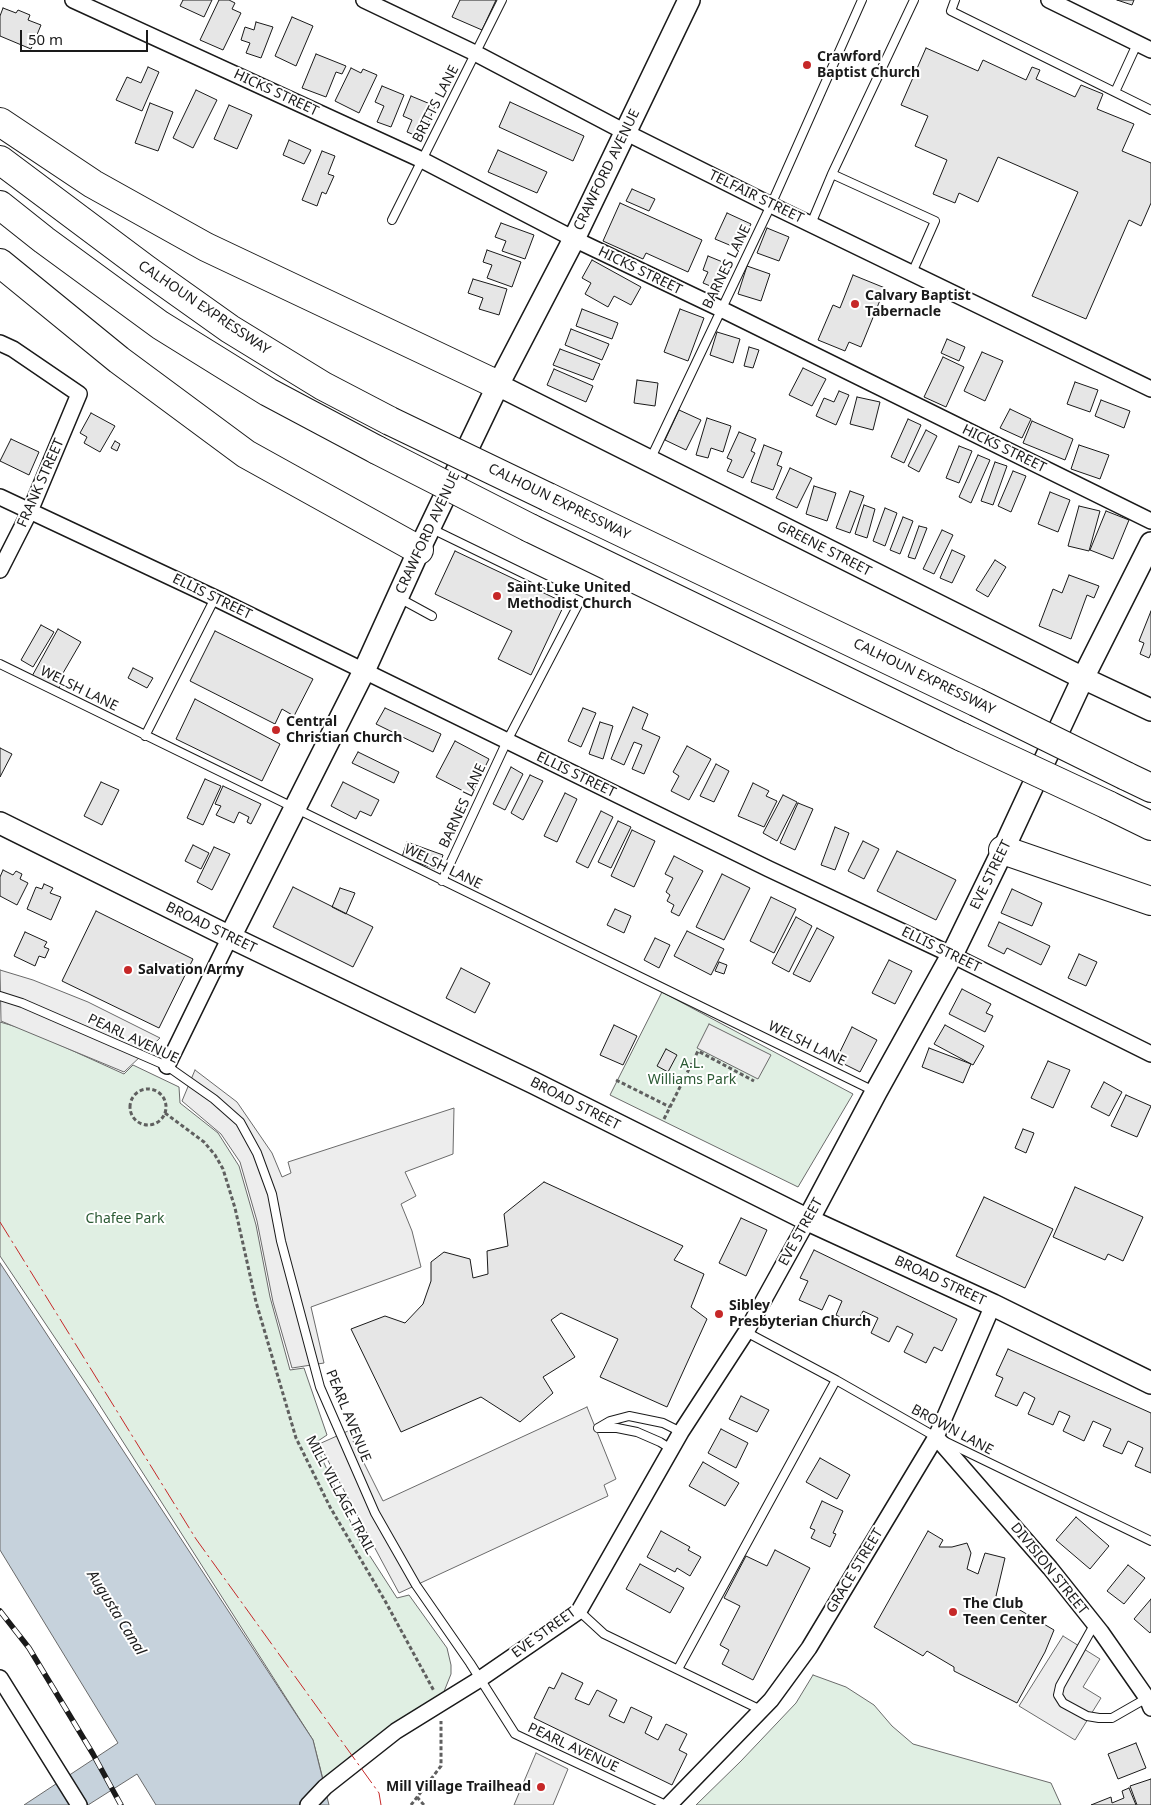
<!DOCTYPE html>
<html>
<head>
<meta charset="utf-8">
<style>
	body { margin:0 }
	#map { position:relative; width:1151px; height:1805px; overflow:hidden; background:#fff; font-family:"Noto Sans",sans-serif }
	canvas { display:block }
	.scale { position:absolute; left:20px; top:30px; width:128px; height:22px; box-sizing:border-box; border:2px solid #1a1a1a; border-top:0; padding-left:6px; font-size:15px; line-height:18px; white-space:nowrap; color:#1a1a1a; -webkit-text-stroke:4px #fff; paint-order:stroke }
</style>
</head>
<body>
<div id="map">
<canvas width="1151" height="1805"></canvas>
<div class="scale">50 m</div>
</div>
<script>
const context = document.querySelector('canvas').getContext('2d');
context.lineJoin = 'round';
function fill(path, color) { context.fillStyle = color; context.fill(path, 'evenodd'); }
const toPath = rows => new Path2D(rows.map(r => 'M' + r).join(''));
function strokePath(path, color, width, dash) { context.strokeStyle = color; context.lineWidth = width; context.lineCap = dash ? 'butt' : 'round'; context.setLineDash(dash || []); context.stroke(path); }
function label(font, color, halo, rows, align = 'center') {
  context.font = font + ' "Noto Sans",sans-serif'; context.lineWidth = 4; context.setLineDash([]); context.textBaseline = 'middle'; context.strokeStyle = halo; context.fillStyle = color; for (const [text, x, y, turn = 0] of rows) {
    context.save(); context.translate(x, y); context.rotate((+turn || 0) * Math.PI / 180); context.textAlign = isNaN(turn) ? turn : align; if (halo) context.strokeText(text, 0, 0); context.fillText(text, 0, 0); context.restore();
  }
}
const green = toPath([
	[662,992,853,1094,798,1187,610,1095,662,992],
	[0,1022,27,1030,124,1074,133,1065,179,1087,180,1103,218,1133,239,1166,256,1225,270,1297,290,1370,304,1368,327,1435,315,1443,357,1536,397,1598,409,1595,447,1648,451,1665,451,1674,439,1704,325,1787,313,1740,90,1390,0,1256,0,1022],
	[813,1675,846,1687,874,1705,892,1726,913,1744,1051,1783,1061,1805,696,1805,741,1761,796,1703,813,1675]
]);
const parking = toPath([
	[0,970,33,980,88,1002,160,1038,124,1072,1,1021,0,970],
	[709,1024,771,1055,758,1079,697,1048,709,1024],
	[195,1070,237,1102,272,1153,282,1177,291,1173,288,1162,454,1108,453,1154,405,1172,416,1196,401,1204,412,1231,421,1267,311,1307,324,1363,292,1368,273,1302,257,1221,240,1162,221,1134,182,1101,195,1070],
	[587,1407,616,1479,604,1485,608,1496,399,1593,319,1444,348,1431,383,1501,587,1407],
	[1063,1636,1100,1659,1083,1687,1101,1698,1075,1740,1019,1706,1063,1636],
	[536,1753,568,1769,553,1805,514,1805,536,1753]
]);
const water = toPath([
	[0,1263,313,1740,329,1805,156,1805,137,1774,88,1805,24,1805,118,1743,0,1550,0,1263]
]);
const building = toPath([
	[183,0,212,0,204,17,180,6,183,0],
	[219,0,229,0,235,3,232,9,241,13,223,50,200,40,219,0],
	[460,0,496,0,482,30,452,17,460,0],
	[1117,0,1134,0,1132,5,1117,0],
	[3,8,16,13,18,10,30,15,28,20,41,25,31,49,0,36,0,16,3,8],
	[292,17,313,26,296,66,275,56,292,17],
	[256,22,273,27,261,58,246,53,250,43,241,40,245,27,254,30,256,22],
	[926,48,978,71,983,60,1026,80,1032,67,1040,70,1036,79,1075,97,1081,85,1103,94,1097,109,1134,124,1122,151,1151,163,1151,203,1141,226,1129,220,1086,319,1032,296,1078,192,998,157,978,202,959,193,955,203,933,194,947,160,915,146,928,116,901,105,926,48],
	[316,54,346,66,342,74,336,72,326,97,302,88,316,54],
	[148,67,159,72,142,111,116,100,127,77,141,83,148,67],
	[351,68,361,73,363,69,377,75,359,113,335,101,351,68],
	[382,86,404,95,391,127,377,122,384,106,375,102,382,86],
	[196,90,217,100,193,148,173,138,196,90],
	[411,96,435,106,422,138,407,132,412,120,403,116,411,96],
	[510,102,584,136,573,161,499,127,510,102],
	[150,103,173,112,158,151,135,143,150,103],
	[229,105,252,115,237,149,214,139,229,105],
	[289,140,311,150,304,164,283,155,289,140],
	[498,150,547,172,537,193,488,172,498,150],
	[322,151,335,156,328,174,334,176,326,194,322,192,317,206,302,200,322,151],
	[632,189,655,199,649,211,626,201,632,189],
	[620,203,702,240,688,272,646,253,643,259,603,241,620,203],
	[727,213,751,224,739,249,715,239,727,213],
	[501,223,534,235,525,259,502,251,506,241,495,237,501,223],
	[767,228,789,237,779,261,757,253,767,228],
	[487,250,521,262,512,287,487,278,492,265,483,262,487,250],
	[708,256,730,265,720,290,703,283,708,272,703,270,708,256],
	[592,260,641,287,631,305,614,296,608,307,585,294,591,283,582,278,592,260],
	[747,266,770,274,761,301,738,294,747,266],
	[853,275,885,288,861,347,849,342,845,351,818,340,833,305,840,308,853,275],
	[473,279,507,289,499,315,479,309,483,298,468,293,473,279],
	[582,309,618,323,612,339,576,326,582,309],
	[680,309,704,318,688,361,664,352,680,309],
	[571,329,609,344,602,360,565,345,571,329],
	[717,332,740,339,733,363,710,355,717,332],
	[947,339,965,347,959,361,941,353,947,339],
	[749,347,759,350,753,368,744,366,749,347],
	[560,349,600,364,593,380,553,365,560,349],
	[982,352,1003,361,985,401,964,391,982,352],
	[943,357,964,367,946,407,924,397,943,357],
	[803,368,826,379,812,406,789,395,803,368],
	[554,369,593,386,586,402,547,385,554,369],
	[637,380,658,383,655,406,634,403,637,380],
	[1075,382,1098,390,1090,412,1067,404,1075,382],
	[839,391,849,395,836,425,816,416,824,398,834,402,839,391],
	[857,397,880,402,873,430,850,424,857,397],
	[1101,400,1130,411,1124,428,1095,416,1101,400],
	[1010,409,1031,419,1022,438,1000,428,1010,409],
	[679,410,701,420,686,450,665,440,679,410],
	[91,413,115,426,100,452,84,443,87,437,80,433,91,413],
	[707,418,731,426,723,452,711,448,708,458,696,455,707,418],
	[908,419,921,425,904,463,891,457,908,419],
	[1032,421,1073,439,1065,460,1023,443,1032,421],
	[926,430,937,436,919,472,908,466,926,430],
	[739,432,756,439,751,451,755,453,743,478,727,471,732,460,727,458,739,432],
	[11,439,39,452,29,475,0,461,11,439],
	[115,441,120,444,117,451,111,448,115,441],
	[764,445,782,452,777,465,782,467,773,490,751,482,764,445],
	[1079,445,1109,455,1100,479,1071,469,1079,445],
	[959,446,972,451,959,483,946,478,959,446],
	[978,455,990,460,971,503,959,497,978,455],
	[995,462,1007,466,993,505,981,501,995,462],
	[790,468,812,478,797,508,776,498,790,468],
	[1013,471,1026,476,1011,512,998,506,1013,471],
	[814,486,836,493,827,521,806,514,814,486],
	[850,491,864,496,850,533,836,528,850,491],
	[1050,492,1070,500,1058,532,1038,524,1050,492],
	[864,505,875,509,867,538,855,534,864,505],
	[1079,506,1100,511,1089,551,1068,546,1079,506],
	[885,508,897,513,885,546,873,541,885,508],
	[1106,511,1129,520,1113,559,1090,550,1106,511],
	[903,517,913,521,900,554,890,550,903,517],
	[919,526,927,528,915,559,908,557,919,526],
	[942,530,953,535,934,574,923,569,942,530],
	[952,550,965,556,952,583,940,578,952,550],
	[455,551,565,603,531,675,498,659,512,631,435,594,455,551],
	[995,560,1006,567,988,597,976,590,995,560],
	[1069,575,1099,586,1094,598,1087,595,1071,639,1039,626,1053,589,1062,593,1069,575],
	[1151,611,1151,653,1149,658,1140,654,1144,643,1139,641,1151,611],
	[41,625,54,632,33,667,21,660,41,625],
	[58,629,81,642,59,680,62,682,57,692,31,678,58,629],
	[215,631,313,679,294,716,282,709,275,724,190,681,215,631],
	[133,668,153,678,147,688,128,678,133,668],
	[195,699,280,744,262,781,176,739,195,699],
	[633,707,648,714,642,729,660,737,644,774,632,769,642,745,634,742,624,765,611,759,633,707],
	[385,708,441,734,433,752,376,724,385,708],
	[583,708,596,713,581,747,568,741,583,708],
	[600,722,613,726,603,759,589,754,600,722],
	[455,741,489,759,471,795,436,777,455,741],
	[687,746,711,759,689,800,671,791,679,776,673,772,687,746],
	[0,748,12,754,0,777,0,748],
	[358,752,399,772,394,783,352,763,358,752],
	[716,764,729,771,714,802,700,796,716,764],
	[511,767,523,774,505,810,493,804,511,767],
	[530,775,543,781,523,820,511,813,530,775],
	[205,779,221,786,203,825,187,818,205,779],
	[101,782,119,790,102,825,84,816,101,782],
	[343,782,379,800,371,816,360,811,356,819,331,806,343,782],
	[753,783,769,791,766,796,777,801,764,827,738,816,753,783],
	[223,786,261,804,251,824,247,822,249,817,239,812,234,823,216,815,221,806,215,804,223,786],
	[565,793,577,799,557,842,544,836,565,793],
	[783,795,797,802,777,841,763,833,783,795],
	[798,803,813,809,795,850,780,843,798,803],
	[601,811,613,817,588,868,576,862,601,811],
	[618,821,631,827,611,868,598,862,618,821],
	[835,827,849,833,835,870,821,865,835,827],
	[632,830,655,841,634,887,611,876,632,830],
	[863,841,879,849,864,879,848,871,863,841],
	[407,842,443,855,438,870,402,857,407,842],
	[193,845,209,853,201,869,185,861,193,845],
	[214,847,230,854,212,890,197,882,214,847],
	[897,851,956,880,936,920,877,891,897,851],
	[674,856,703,871,679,916,671,912,674,905,667,901,670,895,666,892,673,878,665,874,674,856],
	[3,870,13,875,16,871,22,874,20,879,28,883,17,905,0,896,0,877,3,870],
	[722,874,750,888,724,940,696,927,722,874],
	[44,884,53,888,50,893,61,897,51,920,27,909,36,887,42,889,44,884],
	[293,887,373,927,353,967,273,927,293,887],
	[340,888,355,893,346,914,332,907,340,888],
	[1012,889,1042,903,1032,926,1001,913,1012,889],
	[771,897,796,909,774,953,750,941,771,897],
	[615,909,631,916,624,933,607,925,615,909],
	[96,911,193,959,159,1028,62,981,96,911],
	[796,917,812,926,789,972,772,963,796,917],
	[999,922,1050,946,1041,965,1007,948,1004,954,988,946,999,922],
	[817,928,834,937,810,982,793,974,817,928],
	[687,931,724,949,711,975,674,956,687,931],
	[25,932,47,942,44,947,49,949,45,958,39,956,35,966,14,956,25,932],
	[655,938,670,945,659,968,644,960,655,938],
	[1079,954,1097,962,1086,986,1068,978,1079,954],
	[889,960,912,971,895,1004,872,993,889,960],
	[719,962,727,965,724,974,715,971,719,962],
	[461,968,490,983,475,1013,446,998,461,968],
	[962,989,991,1004,986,1013,993,1016,985,1032,949,1014,962,989],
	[614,1025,637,1036,623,1065,600,1055,614,1025],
	[945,1025,984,1046,973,1065,934,1044,945,1025],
	[852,1027,877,1040,860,1072,836,1060,852,1027],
	[929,1048,971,1064,963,1083,922,1067,929,1048],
	[666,1049,677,1055,668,1072,657,1066,666,1049],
	[1048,1061,1070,1070,1053,1108,1031,1098,1048,1061],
	[1104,1082,1122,1092,1109,1116,1091,1107,1104,1082],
	[1126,1095,1151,1106,1137,1137,1111,1126,1126,1095],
	[1023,1129,1034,1133,1026,1153,1015,1148,1023,1129],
	[544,1182,683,1246,674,1260,704,1274,691,1307,707,1319,667,1407,600,1377,618,1339,561,1313,551,1320,575,1357,543,1377,553,1393,520,1422,481,1397,401,1432,351,1329,385,1316,405,1323,423,1304,431,1281,431,1262,444,1252,470,1259,473,1278,488,1274,487,1251,508,1246,504,1214,544,1182],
	[1075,1187,1143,1217,1123,1261,1108,1254,1105,1260,1053,1237,1075,1187],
	[984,1197,1053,1229,1025,1288,956,1256,984,1197],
	[741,1218,767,1230,746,1276,719,1263,741,1218],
	[814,1250,957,1319,942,1351,934,1347,926,1363,904,1352,913,1334,897,1326,889,1342,871,1333,878,1318,863,1311,856,1325,836,1315,842,1301,829,1295,822,1310,799,1300,808,1281,800,1278,814,1250],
	[1008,1349,1151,1413,1151,1473,1135,1466,1143,1448,1128,1441,1122,1454,1103,1446,1111,1429,1093,1421,1084,1441,1063,1431,1070,1416,1059,1411,1053,1425,1028,1414,1035,1398,1024,1392,1017,1406,995,1396,1003,1378,996,1375,1008,1349],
	[741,1396,769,1410,757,1432,729,1419,741,1396],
	[721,1429,748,1443,736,1468,708,1453,721,1429],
	[820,1458,850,1475,837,1499,806,1482,820,1458],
	[703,1462,739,1483,725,1506,689,1486,703,1462],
	[822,1501,843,1511,833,1533,836,1534,830,1547,811,1538,815,1530,810,1528,822,1501],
	[1076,1517,1109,1546,1090,1569,1056,1540,1076,1517],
	[661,1531,690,1547,688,1550,701,1557,690,1576,677,1568,675,1572,647,1557,661,1531],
	[928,1531,943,1540,939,1547,952,1547,967,1543,971,1553,967,1569,978,1574,985,1553,1005,1558,996,1596,1054,1630,1045,1652,1017,1703,954,1671,954,1667,927,1651,923,1656,874,1627,928,1531],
	[775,1550,810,1568,753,1680,722,1664,729,1650,720,1645,740,1606,724,1598,746,1556,767,1566,775,1550],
	[640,1564,684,1588,670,1613,626,1589,640,1564],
	[1128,1565,1145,1578,1124,1604,1107,1591,1128,1565],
	[1151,1599,1151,1631,1150,1633,1134,1619,1151,1599],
	[562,1673,583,1683,575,1699,589,1705,597,1690,617,1700,609,1716,624,1723,631,1707,652,1717,645,1733,658,1740,666,1724,687,1734,679,1750,687,1754,672,1785,534,1718,549,1687,554,1689,562,1673],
	[1136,1743,1146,1768,1118,1779,1108,1754,1136,1743],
	[1151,1779,1151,1805,1137,1805,1130,1786,1151,1779],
	[1129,1788,1136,1805,1091,1805,1111,1797,1112,1803,1124,1798,1122,1791,1129,1788]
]);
const path = toPath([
	[616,1080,670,1107],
	'130 1107a18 18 0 1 1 36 0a18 18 0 1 1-36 0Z',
	[165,1113,204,1142,215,1155,223,1169,235,1208,256,1302,296,1438,330,1507,384,1599,434,1691],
	[664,1119,698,1051,754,1081],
	[417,1797,424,1805],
	[411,1805,441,1766,441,1721]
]);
const lane = toPath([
	[955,0,951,11,1151,110],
	[1115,92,1137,44],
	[392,220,502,0],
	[811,224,832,174],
	[912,273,935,221,832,174,914,0],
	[650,460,771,205,862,0],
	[432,529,580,601,507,741,442,881],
	[399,598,432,616],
	[0,664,874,1091],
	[145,736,215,598],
	[0,996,22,1003,167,1066,214,1099,240,1122,257,1153,272,1194,281,1241,320,1387,375,1513,416,1585,470,1663,515,1734,666,1805],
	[746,1332,836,1380,936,1437,1151,1541],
	[598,1428,610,1421,629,1416,663,1423,681,1432],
	[598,1428,617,1428,637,1432,660,1442,671,1449],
	[579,1611,604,1634,761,1710],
	[1094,1625,1060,1686,1058,1695,1063,1703,1087,1716,1099,1718,1112,1718,1147,1698],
	[678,1669,836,1380]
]);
const street = toPath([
	[73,0,422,160,574,239,721,309,1151,521],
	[364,0,475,53,625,132,771,205,1151,389],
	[1049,0,1151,50],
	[0,343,13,349,79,394,30,511,0,570],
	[0,497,215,598,769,869,952,955,1151,1054],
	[167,1066,230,937],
	[936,1437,1050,1568,1101,1632,1147,1698,1151,1708],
	[0,1678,79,1805],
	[308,1805,325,1787,396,1731,480,1679,579,1611,681,1432,746,1332,808,1220],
	[669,1805,771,1700,809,1648,936,1437,993,1305]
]);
const secondary = toPath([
	[498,385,1083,678,1151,710],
	[0,823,230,937,534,1083,808,1220,993,1305,1151,1383],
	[230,937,364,671,419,550,498,385,574,239,689,0],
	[808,1220,876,1092,952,955,1003,850,1083,678,1151,543]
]);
const highway = toPath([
	[0,122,93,184,206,247,498,385],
	[0,160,147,270,230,329,323,386,390,421],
	[0,205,44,240,160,325,268,392,377,450],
	[0,263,119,360,246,454,419,550],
	[548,497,976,702],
	[530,528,962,737],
	[1126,776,1151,788],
	[1108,805,1151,826],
	[1003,850,1151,901]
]);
const rail = toPath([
	[0,1611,29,1648,93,1754,121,1805]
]);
const highwayBridge = toPath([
	[390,421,548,497],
	[377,450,530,528],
	[976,702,1126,776],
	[962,737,1108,805]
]);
const power = toPath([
	[0,1222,196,1539,379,1793,381,1805]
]);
const markers = [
	[807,65,5,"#c62828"],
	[855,304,5,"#c62828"],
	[497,596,5,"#c62828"],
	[276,730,5,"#c62828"],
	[128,970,5,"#c62828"],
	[719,1314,5,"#c62828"],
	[953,1612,5,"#c62828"],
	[541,1787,5,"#c62828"]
];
const poiNames = [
	["Crawford",817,57],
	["Baptist Church",817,73],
	["Calvary Baptist",865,296],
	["Tabernacle",865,312],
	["Saint Luke United",507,588],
	["Methodist Church",507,604],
	["Central",286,722],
	["Christian Church",286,738],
	["Salvation Army",138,970],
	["Sibley",729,1306],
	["Presbyterian Church",729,1322],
	["The Club",963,1604],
	["Teen Center",963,1620],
	["Mill Village Trailhead",531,1787,"right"]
];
const streetNames = [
	["HICKS STREET",276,93,25],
	["BRITTS LANE",436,104,-63],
	["CRAWFORD AVENUE",607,170,-64],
	["TELFAIR STREET",756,197,26],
	["BARNES LANE",727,267,-64],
	["HICKS STREET",640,271,26],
	["CALHOUN EXPRESSWAY",204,308,34],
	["HICKS STREET",1004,449,26],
	["FRANK STREET",41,483,-66],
	["CALHOUN EXPRESSWAY",559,502,26],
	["CRAWFORD AVENUE",428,533,-65],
	["GREENE STREET",824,549,27],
	["ELLIS STREET",212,597,26],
	["CALHOUN EXPRESSWAY",924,677,26],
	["WELSH LANE",79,689,26],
	["ELLIS STREET",576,775,26],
	["BARNES LANE",463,806,-65],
	["WELSH LANE",443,867,26],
	["EVE STREET",991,875,-64],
	["BROAD STREET",211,928,26],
	["ELLIS STREET",941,950,26],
	["PEARL AVENUE",133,1039,25],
	["WELSH LANE",807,1044,26],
	["BROAD STREET",575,1104,27],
	["EVE STREET",801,1232,-61],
	["BROAD STREET",940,1281,25],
	["PEARL AVENUE",348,1416,68],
	["BROWN LANE",952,1430,28],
	["MILL VILLAGE TRAIL",340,1495,62],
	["DIVISION STREET",1049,1569,51],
	["GRACE STREET",855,1571,-59],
	["EVE STREET",544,1633,-36],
	["PEARL AVENUE",573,1748,25]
];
const parkNames = [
	["A.L.",692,1064],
	["Williams Park",692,1080],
	["Chafee Park",125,1219]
];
const waterNames = [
	["Augusta Canal",116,1613,58]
];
fill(green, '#e0efe3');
strokePath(green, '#6a6a6a', 1);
fill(parking, '#ededed');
strokePath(parking, '#6a6a6a', 1);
fill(water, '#c6d2dc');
strokePath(water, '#6a6a6a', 1);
fill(building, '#e6e6e6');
strokePath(building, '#1a1a1a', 1);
strokePath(lane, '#1a1a1a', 10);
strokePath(street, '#1a1a1a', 18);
strokePath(secondary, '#1a1a1a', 24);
strokePath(highway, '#1a1a1a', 30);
strokePath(path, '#5f5f5f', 3, [4, 2.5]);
strokePath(lane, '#fff', 8);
strokePath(street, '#fff', 15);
strokePath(secondary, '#fff', 21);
strokePath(highway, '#fff', 28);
strokePath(rail, '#1a1a1a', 5.5);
strokePath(rail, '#fff', 4, [11]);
strokePath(highwayBridge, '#1a1a1a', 30, []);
strokePath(highwayBridge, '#fff', 28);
strokePath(power, '#c62828', 1, [18, 4, 2.5, 4]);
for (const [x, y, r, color] of markers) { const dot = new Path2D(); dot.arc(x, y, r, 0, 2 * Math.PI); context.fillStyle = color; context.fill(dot); strokePath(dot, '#fff', 2); }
label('bold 14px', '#1a1a1a', '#fff', poiNames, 'left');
label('14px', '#1a1a1a', '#fff', streetNames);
label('14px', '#2b5a34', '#fff', parkNames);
label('italic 15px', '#1a1a1a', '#fff', waterNames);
</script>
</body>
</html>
